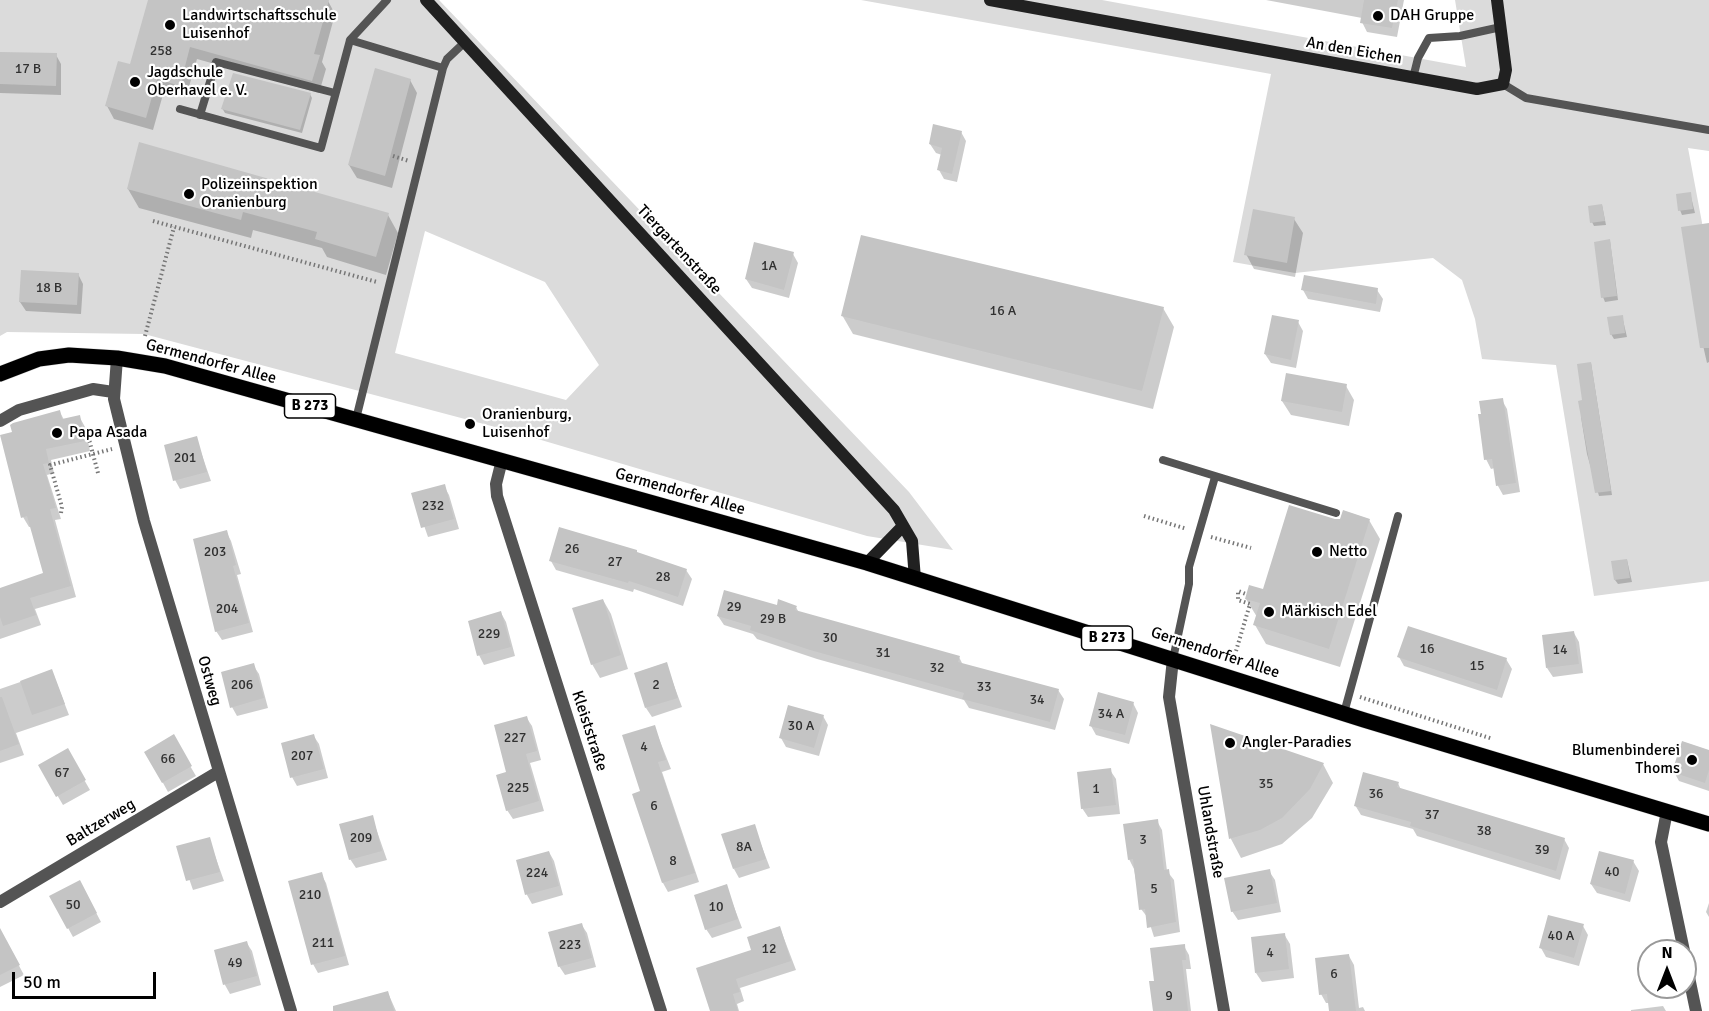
<!DOCTYPE html>
<html>
<head>
<meta charset="utf-8">
<style>
	body { margin:0 }
	#map { position:relative; width:1709px; height:1011px; overflow:hidden; background:#fff; font-family:Signika,sans-serif }
	canvas { display:block }
	.north { position:absolute; left:1637px; top:939px; width:60px; height:60px; box-sizing:border-box; background:#fff; border:2px solid #999; border-radius:50%; rotate:0deg; font-size:16px; font-weight:700; line-height:24px; text-align:center; color:#000 }
	.north::after { content:''; display:block; margin:auto; width:21px; height:27px; background:#000; clip-path:polygon(50% 0,100% 100%,50% 72%,0 100%) }
	.scale { position:absolute; left:12px; top:972px; width:144px; height:27px; box-sizing:border-box; border:3px solid #000; border-top:0; padding-left:8px; font-size:18px; line-height:21px; white-space:nowrap; color:#000; -webkit-text-stroke:4px #fff; paint-order:stroke }
</style>
</head>
<body>
<div id="map">
<canvas width="1709" height="1011"></canvas>
<div class="north">N</div>
<div class="scale">50 m</div>
</div>
<script>
const context = document.querySelector('canvas').getContext('2d');
context.lineJoin = 'round';
function fill(path, color) { context.fillStyle = color; context.fill(path, 'evenodd'); }
const toPath = rows => new Path2D(rows.map(r => 'M' + r).join(''));
function strokePath(path, color, width, dash) { context.strokeStyle = color; context.lineWidth = width; context.lineCap = dash ? 'butt' : 'round'; context.setLineDash(dash || []); context.stroke(path); }
function label(font, color, halo, rows, align = 'center') {
  context.font = font + ' Signika,sans-serif'; context.lineWidth = 4.5; context.setLineDash([]); context.textBaseline = 'middle'; context.strokeStyle = halo; context.fillStyle = color; for (const [text, x, y, turn = 0] of rows) {
    context.save(); context.translate(x, y); context.rotate((+turn || 0) * Math.PI / 180); context.textAlign = isNaN(turn) ? turn : align; if (halo) context.strokeText(text, 0, 0); context.fillText(text, 0, 0); context.restore();
  }
}
const green = toPath([
	[0,0,439,0,909,492,953,550,867,536,514,432,144,334,7,332,0,336],
	[425,231,545,282,599,365,566,400,395,353],
	[861,0,1102,0,1466,67,1455,0,1709,0,1709,151,1688,148,1709,260,1709,581,1594,596,1556,365,1482,359,1475,319,1462,280,1433,258,1295,273,1233,262,1271,74]
]);
const shadow = toPath([
	[149,0,328,1,335,14,322,62,326,69,319,93,197,59,186,97,164,91,153,130,114,119,107,106,131,66],
	[1266,0,1404,0,1397,37,1367,32,1362,22,1362,18],
	[0,54,56,55,61,64,61,95,0,93],
	[410,80,417,93,392,188,357,178,349,165],
	[310,94,312,98,302,133,225,113,222,108],
	[961,132,966,141,957,182,944,179,939,170,942,155,936,153,930,144],
	[128,189,388,215,398,233,386,275,327,257,322,248,253,230,251,238,139,208],
	[1690,193,1695,213,1682,215,1680,210],
	[1602,205,1606,225,1594,226,1592,222],
	[1294,219,1303,233,1295,277,1254,269,1246,254],
	[1610,241,1618,300,1605,302,1603,297],
	[793,254,798,263,789,298,752,288,746,279],
	[78,274,83,284,81,314,26,311,20,302],
	[1303,290,1377,290,1383,299,1380,312,1308,299],
	[1163,308,1174,327,1153,409,853,334,842,315],
	[1622,316,1627,337,1614,339,1611,334],
	[1298,322,1303,331,1296,368,1271,363,1265,354],
	[1709,340,1709,362,1707,363,1702,341],
	[1591,363,1612,495,1599,496,1587,454,1581,417],
	[1346,386,1354,400,1349,426,1291,415,1282,401],
	[1502,400,1507,409,1520,492,1503,495,1498,486,1495,468,1491,469,1486,459],
	[60,412,64,420,79,416,85,427,90,451,51,460,54,473,47,475,61,519,55,520,76,597,35,609,41,625,0,639,0,591,45,574,32,527,29,527,23,517,14,433],
	[196,438,211,481,180,489,175,480],
	[444,486,449,495,459,529,428,537,413,494],
	[1335,520,1369,520,1380,539,1340,667,1266,644,1255,625,1257,617,1246,599,1264,591],
	[226,531,231,541,241,574,237,575,253,632,222,640,216,631],
	[638,555,686,570,692,579,683,606,634,589,633,592,556,570,551,561],
	[1627,560,1632,582,1618,584,1615,580],
	[603,600,611,614,628,669,600,678,592,664],
	[777,607,796,607,799,613,959,657,963,665,1058,690,1064,699,1055,730,969,708,964,700,817,659,757,639,753,634,724,625,718,616],
	[501,613,506,622,515,656,484,665,479,655],
	[1574,633,1579,642,1583,673,1553,677,1547,668],
	[1399,657,1506,659,1512,669,1502,698,1404,666],
	[666,664,682,707,652,717,646,708],
	[253,665,259,674,268,708,237,716,232,707],
	[52,671,69,715,16,733,24,755,0,763,0,689],
	[1133,703,1138,713,1129,744,1096,735,1091,726],
	[823,716,828,725,819,756,786,747,781,738],
	[526,717,532,726,541,760,530,763,544,811,513,819,507,810,508,773],
	[654,726,671,769,662,772,699,882,668,892,663,883,642,792],
	[1212,726,1323,764,1333,783,1312,818,1282,844,1241,858,1231,839],
	[313,735,319,744,328,778,297,786,292,777],
	[173,737,196,776,168,792,146,752],
	[67,750,90,790,63,805,40,766],
	[1709,751,1709,791,1679,781,1674,772],
	[1110,770,1116,779,1120,814,1088,817,1082,808],
	[1398,783,1401,790,1564,839,1569,848,1560,880,1417,836,1413,829,1361,815,1355,805],
	[372,817,387,860,356,868,350,859],
	[1157,821,1162,830,1167,871,1174,880,1180,932,1154,937,1148,918,1141,909,1134,869,1129,859],
	[754,826,770,868,739,878,734,869],
	[209,839,224,881,193,890,178,847],
	[549,852,554,861,563,895,532,904,527,895,518,861],
	[1633,861,1639,871,1630,902,1597,893,1591,884],
	[1269,871,1275,880,1281,912,1238,920,1232,911],
	[321,874,326,883,349,965,318,973,313,964],
	[80,882,101,922,73,937,51,897],
	[726,886,742,928,712,938,706,929],
	[1709,903,1709,917,1706,912],
	[581,924,587,933,596,967,565,975,559,966],
	[1583,926,1588,935,1579,966,1546,957,1541,948],
	[780,928,796,970,740,988,744,1001,737,1004,739,1011,712,1011,753,951],
	[2,934,24,975,0,987,0,935],
	[1284,934,1290,944,1294,978,1262,982,1256,973],
	[246,942,252,951,261,985,230,994,225,985,215,951],
	[1184,946,1189,955,1191,969,1186,969,1191,1011,1155,1011,1155,982],
	[1349,956,1354,965,1359,1008,1363,1007,1365,1011,1331,1011,1330,1003,1326,1003,1321,994],
	[388,993,396,1011,360,1011],
	[1663,1006,1666,1011,1631,1011,1631,1010]
]);
const building = toPath([
	[148,0,329,0,314,54,320,55,312,81,190,47,180,86,157,79,146,118,105,106,118,61,130,64],
	[1364,0,1398,0,1392,28,1360,23],
	[0,52,57,53,56,86,0,84],
	[375,68,411,79,385,176,348,165],
	[233,73,311,93,300,130,221,109],
	[933,124,962,131,952,174,937,170,942,148,929,144],
	[139,142,389,213,376,257,315,239,317,232,243,212,241,220,127,189],
	[1691,192,1693,209,1678,211,1676,194],
	[1602,204,1605,221,1590,223,1588,206],
	[1253,209,1295,217,1287,263,1244,255],
	[1709,223,1709,348,1700,348,1681,227],
	[861,235,1164,307,1142,391,841,316],
	[1610,239,1617,296,1601,298,1594,242],
	[754,242,794,252,784,290,745,279],
	[21,270,79,273,77,305,19,302],
	[1304,275,1378,288,1376,304,1301,290],
	[1272,315,1299,320,1291,360,1264,354],
	[1623,315,1625,333,1610,335,1607,317],
	[1591,362,1611,491,1595,493,1578,401,1582,400,1577,364],
	[1286,373,1347,384,1342,412,1281,401],
	[1503,398,1516,483,1496,486,1492,459,1484,460,1478,414,1481,414,1479,401],
	[60,410,62,419,80,415,85,441,46,449,49,463,43,464,56,508,50,509,71,586,30,598,36,615,3,626,0,617,0,588,43,573,27,516,21,518,0,435,12,432,10,425,13,423],
	[197,436,207,472,173,481,164,445],
	[445,484,454,519,421,528,411,493],
	[1289,505,1335,519,1340,519,1343,510,1370,519,1329,649,1253,625,1260,603,1245,599,1249,585,1263,589],
	[559,527,637,550,637,552,687,569,678,597,629,581,628,583,549,561],
	[227,530,236,565,233,566,249,623,215,632,193,539],
	[1627,559,1630,578,1614,580,1611,561],
	[724,590,777,605,778,599,797,606,795,610,960,656,958,662,1059,689,1050,722,962,699,964,693,810,650,750,630,751,626,717,616],
	[603,599,621,655,591,665,572,608],
	[501,611,511,647,477,656,468,621],
	[1408,626,1507,658,1497,690,1397,657],
	[1574,631,1579,664,1546,668,1542,635],
	[667,662,678,698,645,708,634,673],
	[254,663,264,698,230,708,221,672],
	[52,669,65,704,32,715,20,681],
	[1098,692,1134,702,1125,735,1089,726],
	[0,697,2,697,19,744,0,751],
	[788,705,824,715,814,748,779,738],
	[527,716,537,751,526,754,539,801,506,811,496,775,506,772,494,725],
	[1210,724,1324,763,1310,789,1282,818,1260,830,1229,839],
	[655,725,666,760,658,762,695,873,662,883,632,794,640,791,622,735],
	[174,734,192,766,162,783,144,752],
	[314,734,324,769,290,778,281,743],
	[1682,741,1709,750,1709,770,1705,783,1672,772],
	[68,748,86,780,56,797,38,765],
	[1111,768,1116,805,1081,809,1077,772],
	[1363,772,1399,782,1397,787,1565,838,1556,871,1410,826,1411,822,1354,806],
	[373,815,382,851,349,860,339,824],
	[1158,819,1164,870,1169,869,1176,922,1147,928,1145,909,1139,910,1133,859,1128,860,1123,824],
	[755,824,766,859,733,869,721,834],
	[210,837,220,872,186,881,176,846],
	[549,851,559,886,525,895,516,860],
	[1599,851,1634,860,1625,894,1590,884],
	[1270,869,1277,903,1231,912,1224,878],
	[322,872,345,956,311,965,288,881],
	[80,880,97,913,67,929,49,896],
	[727,884,738,919,705,930,694,895],
	[1548,915,1584,924,1574,958,1539,948],
	[582,923,592,958,558,967,548,932],
	[780,926,791,961,736,979,740,992,733,994,738,1011,710,1011,696,968,751,950,747,937],
	[0,928,20,965,0,975],
	[1285,933,1289,969,1255,973,1251,937],
	[247,941,257,976,223,985,214,950],
	[1185,944,1186,960,1182,960,1188,1011,1153,1011,1149,981,1154,981,1150,948],
	[1349,954,1356,1011,1329,1011,1327,994,1319,995,1315,958],
	[388,991,394,1011,333,1011,333,1006]
]);
const path = toPath([
	[393,156,409,161],
	[153,221,377,282],
	[145,336,174,227],
	[86,428,98,473],
	[61,513,62,507,50,465,112,449],
	[1144,516,1187,529],
	[1211,537,1251,548],
	[1236,651,1250,604,1238,600,1238,591,1246,594],
	[1360,697,1493,739]
]);
const lane = toPath([
	[350,40,387,0],
	[443,68,447,59,465,42],
	[1413,78,1418,58,1429,38,1460,36,1501,27],
	[1503,84,1526,98,1709,130],
	[180,109,321,148,350,40,443,68,356,419],
	[200,115,216,62,335,93],
	[1163,460,1336,513],
	[1173,659,1189,584,1189,567,1215,477],
	[1344,713,1398,516]
]);
const street = toPath([
	[117,358,114,399,144,521,291,1011],
	[0,421,19,410,93,389,113,392],
	[502,460,496,484,497,496,661,1011],
	[1173,659,1169,697,1224,1011],
	[1667,811,1661,842,1684,951],
	[0,902,218,772],
	[1685,958,1696,1011]
]);
const secondary = toPath([
	[426,0,894,510,912,541,915,579],
	[990,0,1477,89,1503,84,1506,70,1497,0],
	[867,563,903,526]
]);
const primary = toPath([
	[0,374,39,359,69,355,117,358,165,366,867,563,1364,720,1709,824]
]);
const markers = [
	[1378,16,6,"#000"],
	[170,25,6,"#000"],
	[135,82,6,"#000"],
	[189,194,6,"#000"],
	[470,424,6,"#000"],
	[57,433,6,"#000"],
	[1317,552,6,"#000"],
	[1269,612,6,"#000"],
	[1230,743,6,"#000"],
	[1692,760,6,"#000"]
];
const numberNames = [
	["258",161,51],
	["17 B",28,69],
	["1A",769,266],
	["18 B",49,288],
	["16 A",1003,311],
	["201",185,458],
	["232",433,506],
	["26",572,549],
	["203",215,552],
	["27",615,562],
	["28",663,577],
	["29",734,607],
	["204",227,609],
	["29 B",773,619],
	["229",489,634],
	["30",830,638],
	["16",1427,649],
	["14",1560,650],
	["31",883,653],
	["15",1477,666],
	["32",937,668],
	["206",242,685],
	["2",656,685],
	["33",984,687],
	["34",1037,700],
	["34 A",1111,714],
	["30 A",801,726],
	["227",515,738],
	["4",644,747],
	["207",302,756],
	["66",168,759],
	["67",62,773],
	["35",1266,784],
	["225",518,788],
	["1",1096,789],
	["36",1376,794],
	["6",654,806],
	["37",1432,815],
	["38",1484,831],
	["209",361,838],
	["3",1143,840],
	["8A",744,847],
	["39",1542,850],
	["8",673,861],
	["40",1612,872],
	["224",537,873],
	["5",1154,889],
	["2",1250,890],
	["210",310,895],
	["50",73,905],
	["10",716,907],
	["40 A",1561,936],
	["211",323,943],
	["223",570,945],
	["12",769,949],
	["4",1270,953],
	["49",235,963],
	["6",1334,974],
	["9",1169,996]
];
const shields = [
	[310,406,51],
	[1107,638,51]
];
const shieldNames = [
	["B 273",310,406],
	["B 273",1107,638]
];
const poiNames = [
	["Landwirtschaftsschule",182,16],
	["Luisenhof",182,34],
	["DAH Gruppe",1390,16],
	["Jagdschule",147,73],
	["Oberhavel e. V.",147,91],
	["Polizeiinspektion",201,185],
	["Oranienburg",201,203],
	["Oranienburg,",482,415],
	["Luisenhof",482,433],
	["Papa Asada",69,433],
	["Netto",1329,552],
	["Märkisch Edel",1281,612],
	["Angler-Paradies",1242,743],
	["Blumenbinderei",1680,751,"right"],
	["Thoms",1680,769,"right"]
];
const streetNames = [
	["An den Eichen",1354,51,10],
	["Tiergartenstraße",679,250,47],
	["Germendorfer Allee",211,362,15],
	["Germendorfer Allee",680,492,16],
	["Germendorfer Allee",1215,653,18],
	["Ostweg",209,681,74],
	["Kleiststraße",589,731,72],
	["Baltzerweg",101,823,-31],
	["Uhlandstraße",1210,832,80]
];
fill(green, '#dbdbdb');
fill(shadow, '#0003');
fill(building, '#c4c4c4');
strokePath(primary, '#dbdbdb', 16);
strokePath(path, '#767676', 4, [1.5, 3]);
strokePath(lane, '#545454', 8);
strokePath(street, '#545454', 12);
strokePath(secondary, '#212121', 12);
strokePath(primary, '#000', 15);
for (const [x, y, r, color] of markers) { const dot = new Path2D(); dot.arc(x, y, r, 0, 2 * Math.PI); context.fillStyle = color; context.fill(dot); strokePath(dot, '#fff', 2); }
label('14px', '#313131', null, numberNames);
for (const [x, y, w] of shields) { const box = new Path2D(); box.roundRect(x - w / 2, y - 12, w, 24, 4.5); context.fillStyle = '#fff'; context.fill(box); strokePath(box, '#000', 1.5); }
label('bold 15px', '#000', null, shieldNames);
label('16px', '#000', '#fff', poiNames, 'left');
label('16px', '#000', '#fff', streetNames);
</script>
</body>
</html>
